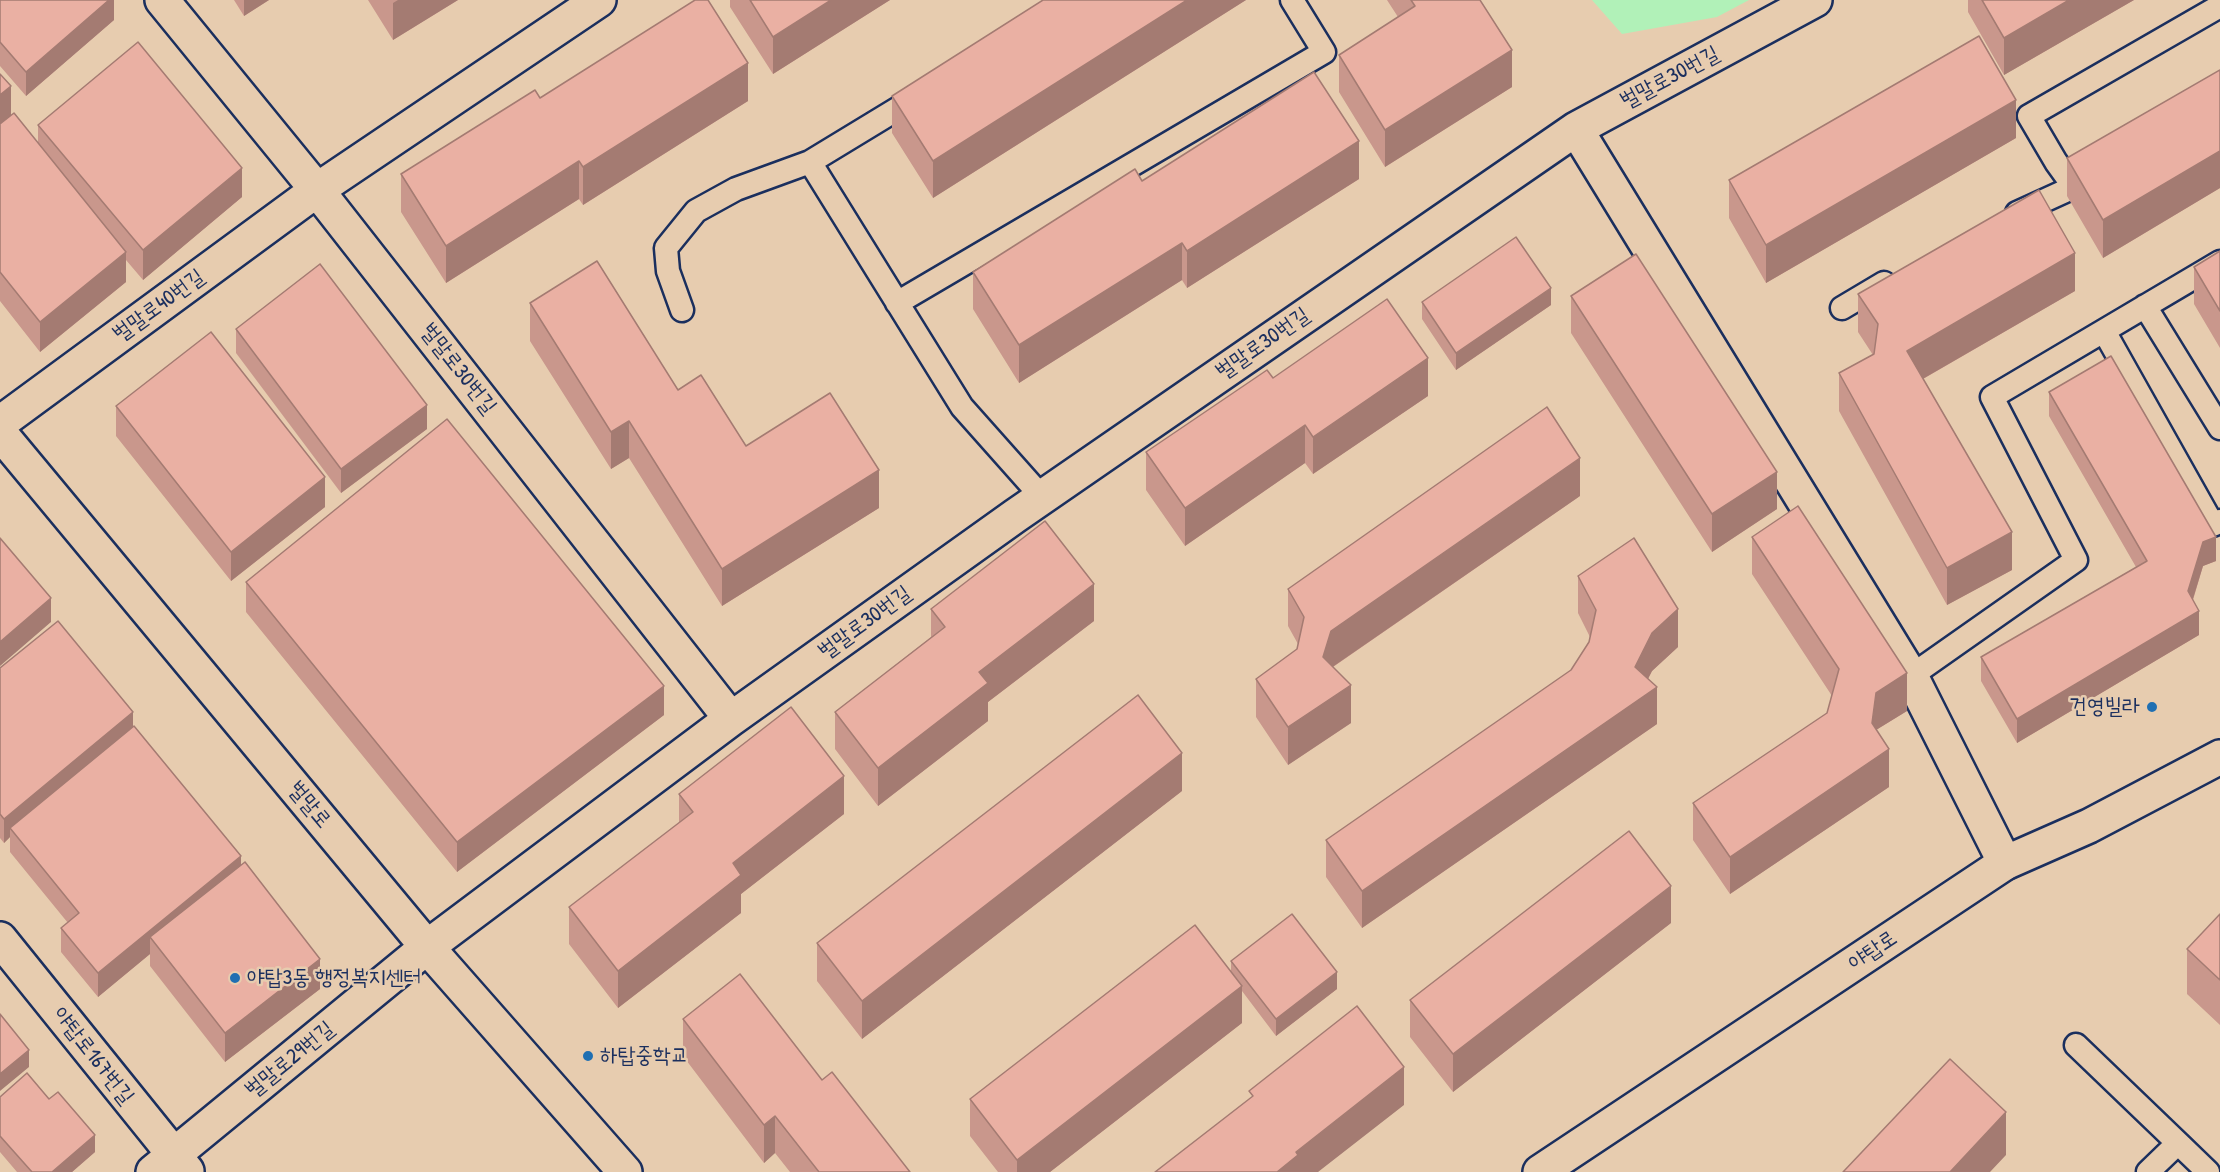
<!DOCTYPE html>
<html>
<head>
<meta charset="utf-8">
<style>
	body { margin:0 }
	canvas { display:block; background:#e7ccaf }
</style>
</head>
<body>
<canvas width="2220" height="1172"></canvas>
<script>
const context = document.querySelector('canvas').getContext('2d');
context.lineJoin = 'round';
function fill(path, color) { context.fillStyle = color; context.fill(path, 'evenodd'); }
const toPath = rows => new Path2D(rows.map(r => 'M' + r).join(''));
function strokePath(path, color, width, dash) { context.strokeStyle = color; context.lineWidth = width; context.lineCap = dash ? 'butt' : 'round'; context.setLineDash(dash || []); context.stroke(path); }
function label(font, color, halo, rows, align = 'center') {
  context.font = font + ' "Patrick Hand","Poor Story",sans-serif'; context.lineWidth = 5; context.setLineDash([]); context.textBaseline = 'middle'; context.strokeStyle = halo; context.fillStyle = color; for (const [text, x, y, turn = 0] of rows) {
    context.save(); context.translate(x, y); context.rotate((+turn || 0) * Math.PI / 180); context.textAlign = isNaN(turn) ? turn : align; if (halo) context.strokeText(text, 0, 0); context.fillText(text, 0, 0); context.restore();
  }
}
const green = toPath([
	[1592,0,1749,0,1717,17,1622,34]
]);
const service = toPath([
	[917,97,810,162,962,407,1042,497],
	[2074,187,2056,162,2029,116,2220,6],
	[2017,213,2074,187,2095,175],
	[897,303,1324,52,1292,0],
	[2145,306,2220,428],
	[1842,308,1884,283],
	[682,310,668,271,666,248,696,211,736,189,810,162],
	[2104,331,2213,525,2220,521],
	[1911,676,2076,560,1992,397,2220,262],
	[2076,1045,2178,1143,2148,1172],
	[2178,1143,2208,1172]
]);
const minor = toPath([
	[162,0,317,190,731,719],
	[1576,129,1911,676,2005,863],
	[0,423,317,190,599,0],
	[0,433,427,947,625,1172],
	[0,939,187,1171],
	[153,1172,427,947,731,719,1015,516,1576,129,1815,0]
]);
const tertiary = toPath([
	[1540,1172,2005,863,2089,826,2220,757]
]);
const wall = toPath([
	[0,0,114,0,114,20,26,96,0,66],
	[234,0,269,0,244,16],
	[368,0,458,0,393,40],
	[730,0,890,0,773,74,730,7],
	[1043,0,1246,0,933,198,892,133,892,96],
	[1387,0,1480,0,1512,87,1385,167,1339,92,1339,55,1398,17],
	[1968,0,2134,0,2004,75,1968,12],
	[2220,70,2220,188,2103,258,2067,196,2067,158],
	[0,74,11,115,38,143,38,125,242,197,143,280,126,260,126,282,40,352,0,301],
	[540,98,748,101,583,205,579,199,446,283,401,212,401,174],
	[2016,138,1766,283,1729,218,1729,180],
	[1359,179,1187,288,1182,280,1019,383,973,309,973,272,1142,181],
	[2220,251,2220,348,2194,304,2194,267],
	[2075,291,1923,379,2012,570,1947,605,1839,411,1839,373,1873,355,1858,332,1858,294],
	[1571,296,1777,509,1712,552,1571,333],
	[1422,302,1551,305,1456,370,1422,319],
	[530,303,678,390,746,446,879,508,722,606,629,458,611,469,530,341],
	[236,329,427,429,341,493,236,353],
	[1273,378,1428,396,1313,474,1305,463,1185,546,1146,490,1146,452],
	[2049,392,2216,561,2203,566,2193,600,2199,635,2017,743,1981,681,1981,657,2136,567,2049,416],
	[116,406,325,507,231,581,116,436],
	[1580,496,1333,667,1351,723,1288,765,1256,717,1256,679,1297,649,1298,644,1288,626,1288,589],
	[1752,537,1907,711,1876,730,1889,787,1730,894,1693,840,1693,803,1827,713,1832,696,1752,574],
	[1578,576,1678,647,1652,671,1648,679,1657,724,1362,928,1326,877,1326,840,1571,670,1589,642,1590,637,1578,613],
	[246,582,664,715,457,872,246,612],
	[931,609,1094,621,988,702,988,721,878,806,835,749,835,712,931,637],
	[0,668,133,727,241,866,320,989,225,1062,150,966,150,954,98,997,61,952,61,928,68,923,10,852,10,837,4,843,0,838],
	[1182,791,862,1039,817,981,817,943],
	[679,794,844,814,741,894,741,913,618,1008,569,944,569,907,679,823],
	[2220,914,2220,1025,2187,994,2187,949],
	[1671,923,1453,1092,1410,1037,1410,1000],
	[1231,961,1337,989,1276,1036,1242,991,1242,1023,1050,1172,998,1172,970,1136,970,1099,1231,972],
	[683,1019,822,1080,910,1172,790,1172,775,1153,764,1163,683,1056],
	[0,1097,95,1152,72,1172,17,1172,0,1152]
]);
const shadedWall = toPath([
	[109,0,114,0,114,20,26,96,26,72],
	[244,0,269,0,244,16],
	[398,0,458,0,393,40,393,3],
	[831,0,890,0,773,74,773,37],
	[1187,0,1246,0,933,198,933,161],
	[2069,0,2134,0,2004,75,2004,38],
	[1512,50,1512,87,1385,167,1385,130],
	[748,63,748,101,583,205,583,167],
	[11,86,11,116,0,125,0,95],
	[2016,100,2016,138,1766,283,1766,245],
	[1359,141,1359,179,1187,288,1187,251],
	[2220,151,2220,188,2103,258,2103,220],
	[579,161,579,199,446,283,446,246],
	[242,168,242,197,143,280,143,250],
	[1182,243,1182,280,1019,383,1019,345],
	[126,252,126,282,40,352,40,322],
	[2075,253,2075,291,1907,388,1907,351],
	[1551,288,1551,305,1456,370,1456,353],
	[1428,358,1428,396,1313,474,1313,437],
	[427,405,427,429,341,493,341,469],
	[629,421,629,458,611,469,611,432],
	[1305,425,1305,463,1185,546,1185,508],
	[1580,458,1580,496,1331,668,1323,657,1331,631],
	[879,470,879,508,722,606,722,569],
	[1777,472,1777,509,1712,552,1712,514],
	[325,477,325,507,231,581,231,552],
	[2012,532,2012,570,1947,605,1947,568],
	[2216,537,2216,561,2203,566,2188,615,2188,591,2203,542],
	[1094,584,1094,621,988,702,988,721,878,806,878,768,979,672],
	[51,598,51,622,0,666,0,642],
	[1678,609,1678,647,1652,671,1637,700,1657,687,1657,724,1362,928,1362,891,1635,667,1652,633],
	[2199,611,2199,635,2017,743,2017,719],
	[1907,673,1907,711,1876,730,1872,723,1876,693],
	[1351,685,1351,723,1288,765,1288,727],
	[664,686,664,715,457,872,457,842],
	[133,712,133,736,10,828,10,837,4,843,4,819],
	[1889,749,1889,787,1730,894,1730,857],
	[1182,753,1182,791,862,1039,862,1001],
	[844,776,844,814,741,894,741,913,618,1008,618,971,733,863],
	[241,856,241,880,150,937,150,954,98,997,98,973],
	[1671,886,1671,923,1453,1092,1453,1054],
	[320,959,320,989,225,1062,225,1033],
	[1337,972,1337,989,1276,1036,1276,1019],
	[1242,986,1242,1023,1050,1172,1017,1172,1017,1160],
	[29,1050,29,1067,0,1091,0,1074],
	[1404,1067,1404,1105,1318,1172,1277,1172,1296,1152],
	[2006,1112,2006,1155,1990,1172,1950,1172],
	[775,1116,775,1153,764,1163,764,1125],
	[95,1135,95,1152,72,1172,52,1172]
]);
const building = toPath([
	[0,0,109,0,26,72,0,42,0,0],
	[695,0,708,0,748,63,583,167,579,161,446,246,401,174,535,90,540,98,695,0],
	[750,0,831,0,773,37,750,0],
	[1043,0,1187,0,933,161,892,96,1043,0],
	[1411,0,1480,0,1512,50,1385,130,1339,55,1415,6,1411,0],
	[1982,0,2069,0,2004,38,1982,0],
	[1979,36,2016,100,1766,245,1729,180,1979,36],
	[138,42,242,168,143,250,38,125,138,42],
	[2220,70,2220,151,2103,220,2067,158,2220,70],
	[1314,72,1359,141,1187,251,1182,243,1019,345,973,272,1135,169,1142,181,1314,72],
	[0,74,11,86,0,95,0,74],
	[14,113,126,252,40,322,0,272,0,124,14,113],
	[2039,190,2075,253,1907,351,2012,532,1947,568,1839,373,1874,354,1878,324,1858,294,2039,190],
	[1516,237,1551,288,1456,353,1422,302,1516,237],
	[2220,251,2220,311,2194,267,2220,251],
	[1636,254,1777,472,1712,514,1571,296,1636,254],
	[597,261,678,390,701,375,746,446,830,393,879,470,722,569,629,421,611,432,530,303,597,261],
	[320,264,427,405,341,469,236,329,320,264],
	[1387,299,1428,358,1313,437,1305,425,1185,508,1146,452,1267,370,1273,378,1387,299],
	[211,332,325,477,231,552,116,406,211,332],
	[2111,356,2216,537,2203,542,2188,591,2199,611,2017,719,1981,657,2147,561,2049,392,2111,356],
	[1547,407,1580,458,1331,631,1323,657,1351,685,1288,727,1256,679,1297,649,1304,617,1288,589,1547,407],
	[447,419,664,686,457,842,246,582,447,419],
	[1798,506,1907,673,1876,693,1872,723,1889,749,1730,857,1693,803,1827,713,1839,669,1752,537,1798,506],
	[1045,521,1094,584,979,672,988,683,878,768,835,712,945,627,931,609,1045,521],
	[0,538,51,598,0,642,0,538],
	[1634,538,1678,609,1652,633,1635,667,1657,687,1362,891,1326,840,1571,670,1589,642,1596,610,1578,576,1634,538],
	[58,621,133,712,4,819,0,814,0,668,58,621],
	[1138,695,1182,753,862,1001,817,943,1138,695],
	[791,707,844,776,733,863,741,875,618,971,569,907,693,812,679,794,791,707],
	[134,726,241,856,98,973,61,928,79,913,10,828,134,726],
	[1629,831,1671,886,1453,1054,1410,1000,1629,831],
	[245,862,320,959,225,1033,150,937,245,862],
	[1292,914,1337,972,1276,1019,1231,961,1292,914],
	[2220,914,2220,980,2187,949,2220,914],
	[1195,925,1242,986,1017,1160,970,1099,1195,925],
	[740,974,822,1080,832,1072,910,1172,819,1172,775,1116,764,1125,683,1019,740,974],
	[1357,1006,1404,1067,1296,1152,1298,1155,1277,1172,1155,1172,1253,1096,1249,1091,1357,1006],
	[0,1014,29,1050,0,1074,0,1014],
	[1950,1059,2006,1112,1950,1172,1843,1172,1950,1059],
	[27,1073,49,1099,58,1092,95,1135,52,1172,32,1172,0,1136,0,1097,27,1073]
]);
const markers = [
	[2152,707,6,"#1f6fb2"],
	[235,978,6,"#1f6fb2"],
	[588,1056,6,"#1f6fb2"]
];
const streetNames = [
	["벌말로30번길",1670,78,-28],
	["벌말로40번길",159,306,-36],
	["벌말로30번길",1263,344,-35],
	["벌말로30번길",458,369,52],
	["벌말로30번길",865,623,-36],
	["벌말로",309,805,50],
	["야탑로",1873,951,-34],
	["야탑로167번길",93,1056,52],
	["벌말로29번길",290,1060,-39]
];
const poiNames = [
	["건영빌라",2140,707,"right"],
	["야탑3동 행정복지센터",247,978],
	["하탑중학교",600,1056]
];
fill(green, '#b1f1b8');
strokePath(service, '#1b2f5e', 27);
strokePath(minor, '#1b2f5e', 38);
strokePath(tertiary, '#1b2f5e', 38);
strokePath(service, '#e7ccaf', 22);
strokePath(minor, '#e7ccaf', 33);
strokePath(tertiary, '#e7ccaf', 33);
fill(wall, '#c9978c');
fill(shadedWall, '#a47b72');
fill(building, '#eab0a3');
strokePath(building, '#a47b72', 1.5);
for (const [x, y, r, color] of markers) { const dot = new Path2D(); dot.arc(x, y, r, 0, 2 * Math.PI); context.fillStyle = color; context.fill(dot); strokePath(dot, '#e7ccaf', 2); }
label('22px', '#1b2f5e', '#e7ccaf', streetNames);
label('22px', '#1b2f5e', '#e7ccaf', poiNames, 'left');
</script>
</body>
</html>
